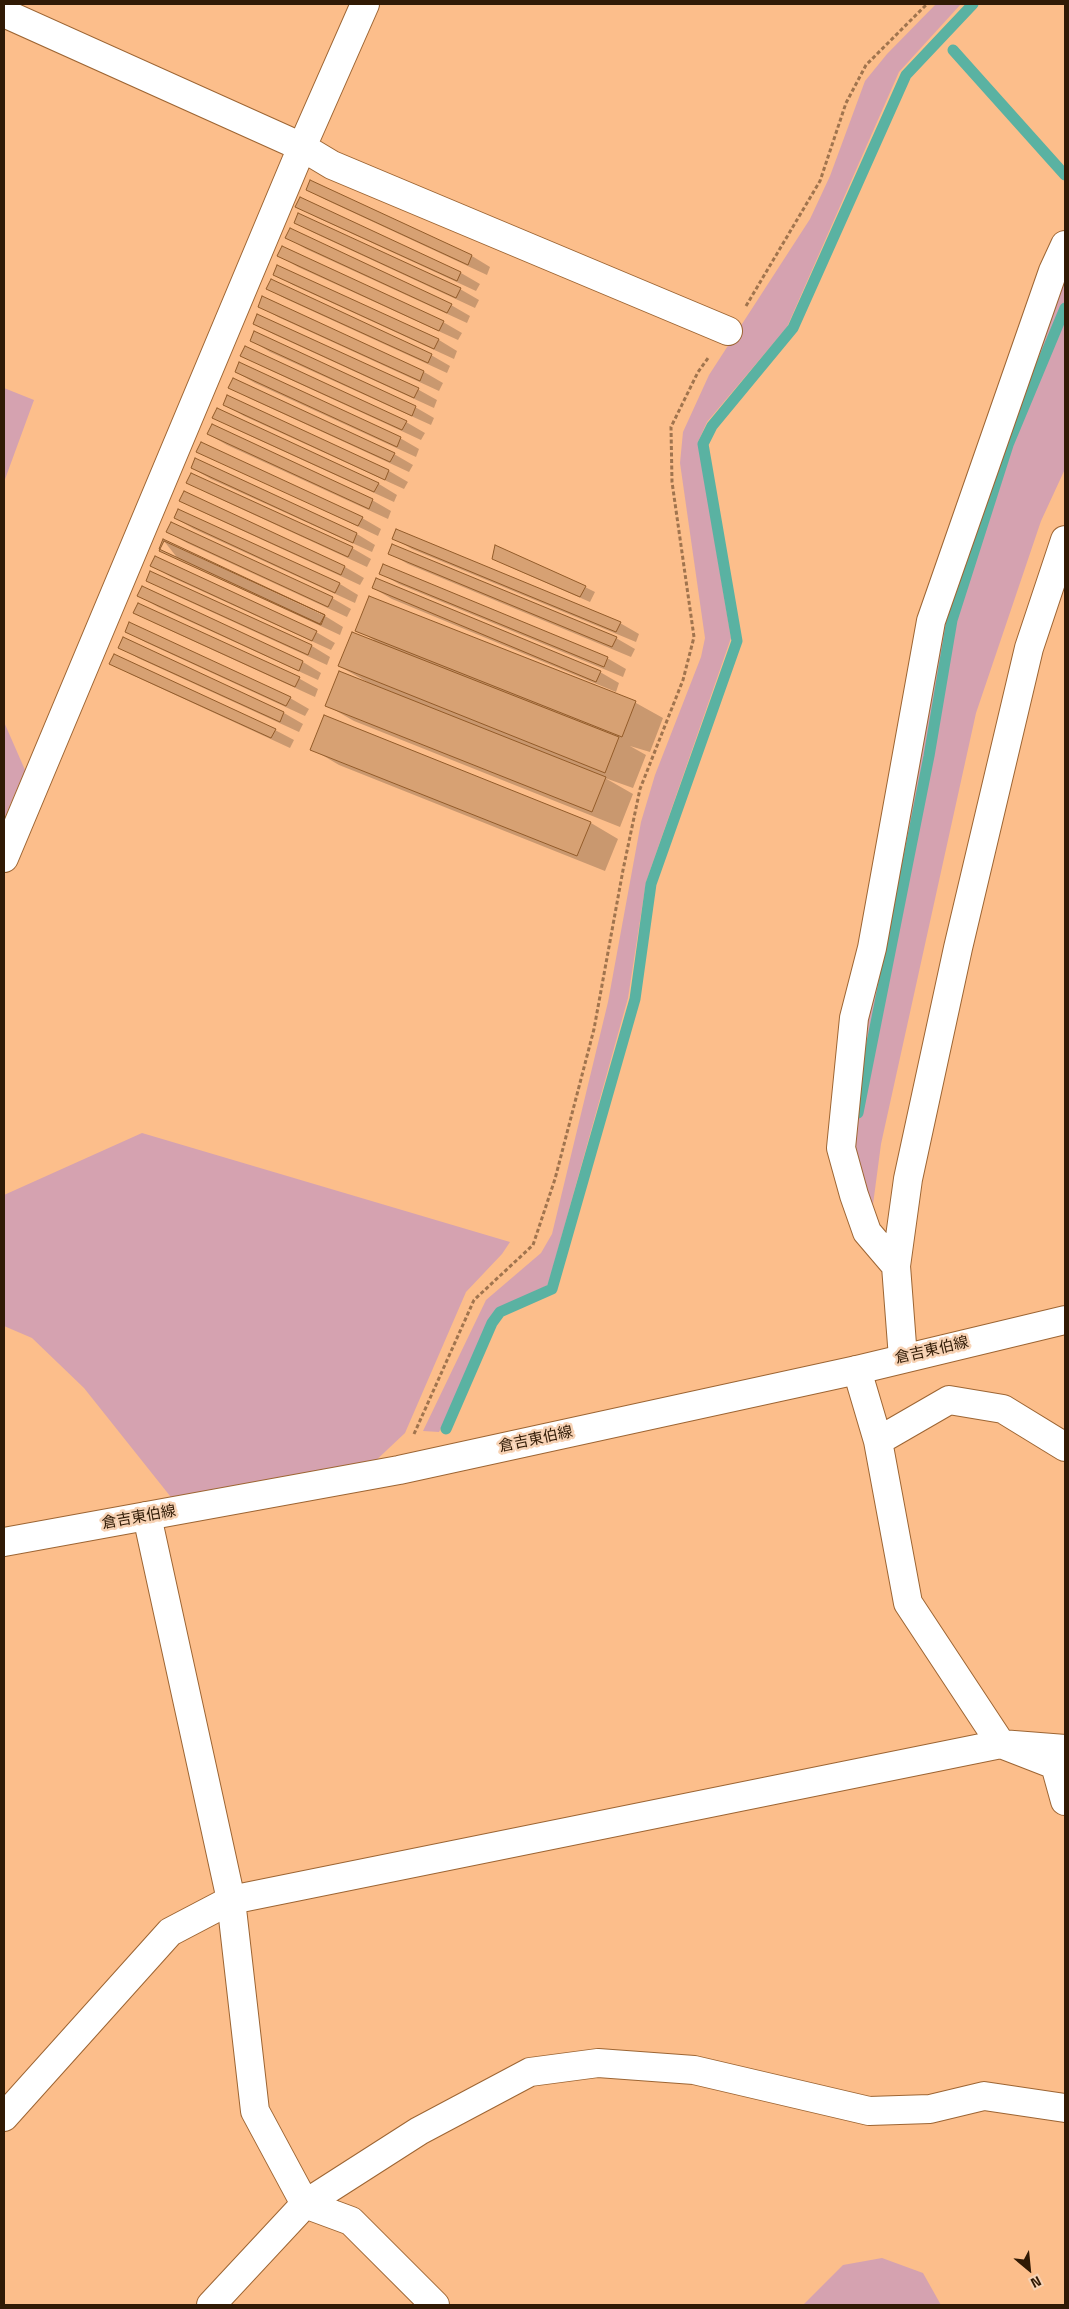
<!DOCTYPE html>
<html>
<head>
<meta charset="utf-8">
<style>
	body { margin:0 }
	#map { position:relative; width:1069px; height:2309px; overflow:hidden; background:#fcbe8b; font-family:"Titillium Web",sans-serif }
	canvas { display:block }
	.frame { position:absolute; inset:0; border:5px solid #301a05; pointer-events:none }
	.north { position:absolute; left:1004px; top:2244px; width:50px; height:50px; -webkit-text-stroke:4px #f7d2b4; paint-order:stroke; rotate:152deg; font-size:14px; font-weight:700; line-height:20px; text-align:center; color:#301a05 }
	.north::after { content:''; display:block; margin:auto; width:18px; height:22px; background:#301a05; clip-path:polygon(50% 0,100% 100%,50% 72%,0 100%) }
</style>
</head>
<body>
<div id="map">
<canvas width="1069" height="2309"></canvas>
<div class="frame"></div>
<div class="north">N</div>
</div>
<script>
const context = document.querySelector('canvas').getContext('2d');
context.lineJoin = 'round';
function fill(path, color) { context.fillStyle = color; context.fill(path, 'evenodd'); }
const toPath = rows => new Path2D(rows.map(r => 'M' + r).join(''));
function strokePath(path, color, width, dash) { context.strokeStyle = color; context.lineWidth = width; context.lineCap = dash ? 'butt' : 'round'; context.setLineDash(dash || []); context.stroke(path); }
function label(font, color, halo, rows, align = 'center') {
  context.font = font + ' "Titillium Web","Noto Sans JP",sans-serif'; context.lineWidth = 5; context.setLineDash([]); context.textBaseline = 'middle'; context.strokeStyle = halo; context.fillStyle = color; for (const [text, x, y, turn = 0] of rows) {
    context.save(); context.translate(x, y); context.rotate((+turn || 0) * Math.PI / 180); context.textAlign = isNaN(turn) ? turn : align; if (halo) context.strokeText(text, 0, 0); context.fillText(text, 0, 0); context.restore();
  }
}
const green = toPath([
	[936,4,961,4,899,72,787,327,707,422,698,442,731,638,646,882,628,998,548,1285,501,1307,439,1432,423,1431,486,1300,541,1253,552,1234,608,1002,641,822,655,775,701,657,705,638,680,463,683,432,709,375,810,219,830,176,865,81,887,54],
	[1065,270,1065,469,1041,521,976,713,881,1144,872,1212,861,1197,853,1131,857,1051,942,612],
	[4,388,34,400,4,482],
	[4,722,25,770,4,819],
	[142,1133,510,1242,502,1254,466,1292,405,1433,370,1466,174,1501,84,1388,32,1338,4,1326,4,1195],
	[882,2258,923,2273,941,2305,803,2305,843,2265]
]);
const shadow = toPath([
	[311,182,472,256,490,267,487,275,326,200,307,190],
	[300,198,461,273,480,284,476,291,316,217,297,206],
	[295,223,460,289,479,300,475,308,314,233],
	[287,238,451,305,470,316,467,323,306,249],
	[279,256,443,322,462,333,458,340,298,267],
	[278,266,439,340,457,351,454,359,293,285,274,274],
	[267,289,431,355,450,366,447,373,286,299],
	[263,298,424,372,443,383,439,391,278,317,260,306],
	[258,316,419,390,437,400,434,408,273,334,254,324],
	[252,341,415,407,434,418,431,425,270,352],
	[242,355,406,422,425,433,421,440,261,366],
	[236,372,400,438,419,449,416,457,255,383],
	[230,387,394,454,413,465,409,472,249,398],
	[228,397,389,471,408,482,404,489,244,416,225,405],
	[218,409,379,484,397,495,394,502,233,428,214,417],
	[208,434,372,500,391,511,388,519,227,445],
	[198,451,362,518,381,529,378,536],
	[196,460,357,534,375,545,372,552,211,479,192,468],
	[188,482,352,548,371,559,367,567,207,493],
	[184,493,345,567,364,578,360,585,200,511,181,501],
	[179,511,340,584,358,595,355,603,194,529,175,518],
	[168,532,332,598,351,609,347,617,187,543],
	[393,538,620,623,639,634,636,642,412,549],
	[164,541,325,616,343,627,340,635,179,560],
	[389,553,616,638,635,649,631,657,408,564],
	[503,564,585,587,595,592,590,602],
	[152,566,316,632,335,643,331,650,171,577],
	[151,573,312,646,330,657,327,665,166,591,148,580],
	[380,573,607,658,626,669,623,677,399,584],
	[142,588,303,662,321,673,318,680,158,607,139,596],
	[373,588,600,672,619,683,616,692,392,599],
	[370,597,636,703,663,718,650,752,630,746,646,755,633,788,605,778,633,794,620,827,354,721,326,705,369,683,339,666,374,640,357,630],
	[139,604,300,679,318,689,315,697,154,623,135,612],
	[126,631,290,698,309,709,305,716,145,642],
	[123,639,284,713,303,724,299,732,138,658,120,647],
	[111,663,275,730,294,740,290,748,130,674],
	[325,717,591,823,618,839,605,871,339,765,312,749]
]);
const stream = toPath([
	[953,50,1065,175],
	[858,1113,929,756,952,620,1008,445,1065,308],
	[446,1429,492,1323,500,1312,552,1289,635,999,651,884,737,641,703,444,712,426,793,328,906,75,973,4]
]);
const building = toPath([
	[310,180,472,255,468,265,306,190,310,180],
	[300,197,461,272,457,281,295,207,300,197],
	[298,213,461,288,456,298,294,223,298,213],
	[290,228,452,304,447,313,285,238,290,228],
	[282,246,444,321,439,331,277,256,282,246],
	[277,265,439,339,434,349,273,275,277,265],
	[271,279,432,354,428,363,266,289,271,279],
	[262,296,424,371,420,381,258,307,262,296],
	[257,314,419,388,414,398,253,324,257,314],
	[254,331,416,406,412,416,250,341,254,331],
	[245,346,407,421,402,430,240,356,245,346],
	[239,362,401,437,397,447,235,372,239,362],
	[233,378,395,453,390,462,228,388,233,378],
	[227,395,389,470,385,480,223,405,227,395],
	[217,408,379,483,374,492,212,418,217,408],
	[212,424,373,499,369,509,207,434,212,424],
	[201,442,363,517,358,526,196,452,201,442],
	[195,458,357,533,353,543,191,468,195,458],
	[191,473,353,547,348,557,186,483,191,473],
	[184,491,345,566,341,575,179,501,184,491],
	[178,509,340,583,335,593,174,518,178,509],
	[171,522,333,597,328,607,166,532,171,522],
	[396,529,621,622,616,632,392,539,396,529],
	[163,539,325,615,320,624,159,549,163,539],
	[164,541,325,615,321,625,159,551,164,541],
	[392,544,617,637,612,647,388,554,392,544],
	[495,545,586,586,580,597,492,559,495,545],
	[155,556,317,631,312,641,150,566,155,556],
	[383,564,608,657,604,667,379,574,383,564],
	[150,571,312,645,308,655,146,581,150,571],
	[376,578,601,671,596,682,372,588,376,578],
	[142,586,303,661,299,671,137,596,142,586],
	[369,596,636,701,622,737,355,631,369,596],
	[138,603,300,677,295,687,133,613,138,603],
	[129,622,291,697,286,706,125,632,129,622],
	[352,632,619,737,605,773,338,666,352,632],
	[123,637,284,712,280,722,118,648,123,637],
	[114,654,276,729,271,738,109,664,114,654],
	[339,671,606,777,592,812,325,706,339,671],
	[324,715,591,822,577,856,310,750,324,715]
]);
const path = toPath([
	[746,306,820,181,846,103,866,65,927,4],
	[414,1434,474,1300,533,1245,555,1179,594,1029,623,870,640,789,683,680,694,637,672,482,671,427,698,372,708,358]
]);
const minor = toPath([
	[4,13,302,147,332,165,728,331],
	[4,858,302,147,365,4],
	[896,1266,867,1232,854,1195,841,1148,854,1018,872,948,931,621,1053,271,1065,245],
	[903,1358,896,1266,908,1179,958,948,1029,648,1065,540],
	[857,1370,878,1441,908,1603,1001,1744,1055,1765,1065,1801],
	[878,1441,949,1400,1003,1409,1065,1447],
	[211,2305,305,2204,419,2131,530,2072,598,2063,694,2070,869,2111,930,2109,984,2096,1065,2108],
	[435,2305,351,2221,305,2204,255,2111,231,1900,1001,1744,1065,1749]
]);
const tertiary = toPath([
	[4,2117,170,1932,231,1900,147,1516]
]);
const secondary = toPath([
	[4,1542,399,1470,857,1370,1065,1320]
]);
const streetNames = [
	["倉吉東伯線",932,1351,-13],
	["倉吉東伯線",536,1440,-12],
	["倉吉東伯線",139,1518,-10]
];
fill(green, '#d5a2b0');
fill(shadow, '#0003');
strokePath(stream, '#5ab2a2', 11);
fill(building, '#d7a173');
strokePath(building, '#925b29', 1);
strokePath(minor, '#9d6533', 30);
strokePath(tertiary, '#9d6533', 30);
strokePath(secondary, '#9d6533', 30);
strokePath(path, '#a0744e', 3, [4, 2.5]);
strokePath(minor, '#fff', 28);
strokePath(tertiary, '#fff', 28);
strokePath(secondary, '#fff', 28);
label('15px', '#301a05', '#f7d2b4', streetNames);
</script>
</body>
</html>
